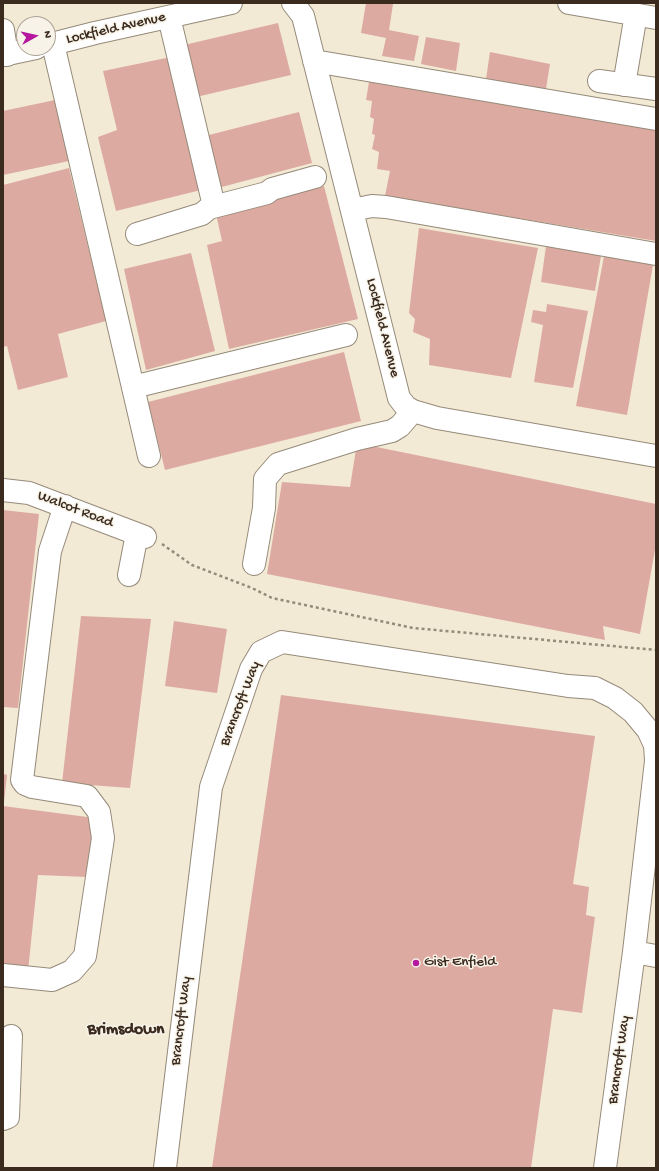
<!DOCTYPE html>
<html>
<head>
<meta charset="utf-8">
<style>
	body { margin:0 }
	#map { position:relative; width:659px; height:1171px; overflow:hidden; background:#f2ead5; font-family:"Gochi Hand",sans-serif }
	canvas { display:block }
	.frame { position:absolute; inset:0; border:4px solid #3b2a1e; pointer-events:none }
	.north { position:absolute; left:16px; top:16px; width:40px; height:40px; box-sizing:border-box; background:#f7f3e8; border:1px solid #aca397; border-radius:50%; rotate:82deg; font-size:11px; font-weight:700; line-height:16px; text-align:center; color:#3b2a1e }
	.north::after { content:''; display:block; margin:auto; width:14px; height:18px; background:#b5179e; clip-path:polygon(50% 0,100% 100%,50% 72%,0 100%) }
</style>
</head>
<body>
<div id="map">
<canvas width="659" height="1171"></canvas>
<div class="frame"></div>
<div class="north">N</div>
</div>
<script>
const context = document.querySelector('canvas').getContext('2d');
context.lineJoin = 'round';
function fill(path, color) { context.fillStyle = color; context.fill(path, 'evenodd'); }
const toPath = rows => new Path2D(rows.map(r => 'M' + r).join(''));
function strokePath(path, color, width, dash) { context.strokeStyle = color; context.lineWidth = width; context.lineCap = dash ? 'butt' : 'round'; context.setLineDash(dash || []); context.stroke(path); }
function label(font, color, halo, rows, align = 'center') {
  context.font = font + ' "Gochi Hand",sans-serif'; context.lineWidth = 3; context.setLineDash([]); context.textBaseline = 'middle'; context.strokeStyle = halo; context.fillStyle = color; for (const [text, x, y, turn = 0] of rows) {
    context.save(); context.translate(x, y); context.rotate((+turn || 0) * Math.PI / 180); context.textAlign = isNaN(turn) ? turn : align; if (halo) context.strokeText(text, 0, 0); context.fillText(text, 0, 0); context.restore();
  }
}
const building = toPath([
	[366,3,393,4,389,30,419,36,414,61,382,56,386,38,361,33],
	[278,23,291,75,196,97,184,45],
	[426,37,460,43,456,71,421,64],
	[490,52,550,64,546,89,486,79],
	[171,57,205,189,116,211,98,137,117,130,103,71],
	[369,82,656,130,656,241,385,196,390,171,377,169,379,152,372,149,375,135,372,134,374,119,370,117,372,101,366,100],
	[55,100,69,161,3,175,3,111],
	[299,112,312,163,218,188,205,136],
	[69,168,106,321,58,334,68,377,18,390,7,346,3,347,3,185],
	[324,186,358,319,229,349,207,245,222,241,216,214],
	[419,228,538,248,511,378,429,365,430,339,413,332,415,319,409,313],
	[546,246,601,256,595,291,541,282],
	[191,253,215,351,146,370,124,269],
	[604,256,653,265,627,415,576,406],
	[547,304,588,311,573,388,534,382,543,325,531,322,533,310,546,312],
	[344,352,361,421,165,470,148,402],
	[357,443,656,504,656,544,640,634,603,626,605,640,267,574,282,482,350,487],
	[3,510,39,514,18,708,3,707],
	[81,616,151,619,130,788,62,783],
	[174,621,227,629,217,693,165,686],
	[281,695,595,736,573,884,589,887,586,915,595,917,582,1013,553,1009,531,1168,212,1168],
	[3,774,7,775,4,802,3,801],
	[3,806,95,818,87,877,38,875,28,971,3,969]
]);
const path = toPath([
	[162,544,192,565,252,588,272,598,413,628,656,650]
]);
const minor = toPath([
	[293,3,303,16,399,398,406,407,413,411,437,418,656,456],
	[569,3,656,18],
	[169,17,214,206],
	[3,30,7,55],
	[53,44,149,456],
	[48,45,95,33,231,3],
	[3,55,36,48],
	[314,61,656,119],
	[599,81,656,89],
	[624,85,636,14],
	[352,210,372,206,386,207,656,254],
	[137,234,202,214,209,208,267,193,272,189,315,177],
	[133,387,346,335],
	[3,490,29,493,145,537],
	[254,564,264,508,265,479,278,464,357,439,392,431,400,426,413,411],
	[129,575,137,534],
	[634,952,656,956],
	[3,975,52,980,72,971,85,956,103,838,99,812,87,796,32,787,25,784,22,780,50,551,65,506],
	[3,1119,8,1117,11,1036],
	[165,1168,211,787,251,669,261,652,282,642,568,686,595,688,615,698,633,712,648,730,655,745,656,760],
	[605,1168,634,952,656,761]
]);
const markers = [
	[416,963,4,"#b5179e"]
];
const streetNames = [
	["Lockfield Avenue",116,29,-13],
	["Lockfield Avenue",382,328,76],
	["Walcot Road",75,510,21],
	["Brancroft Way",241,704,-69],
	["Brancroft Way",182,1021,-83],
	["Brancroft Way",620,1060,-82]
];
const poiNames = [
	["Gist Enfield",424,963]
];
const quarterNames = [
	["Brimsdown",126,1030]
];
fill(building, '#ddaaa2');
strokePath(minor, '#968a7a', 24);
strokePath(path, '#968a7a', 2.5, [3, 3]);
strokePath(minor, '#fff', 22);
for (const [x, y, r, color] of markers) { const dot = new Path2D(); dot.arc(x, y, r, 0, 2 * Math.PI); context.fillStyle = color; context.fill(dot); strokePath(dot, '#f7f3e8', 1.5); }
label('15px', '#3b2a1e', '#f7f3e8', streetNames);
label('15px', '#3b2a1e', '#f7f3e8', poiNames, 'left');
label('bold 17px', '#3b2a1e', '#f7f3e8', quarterNames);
</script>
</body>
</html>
